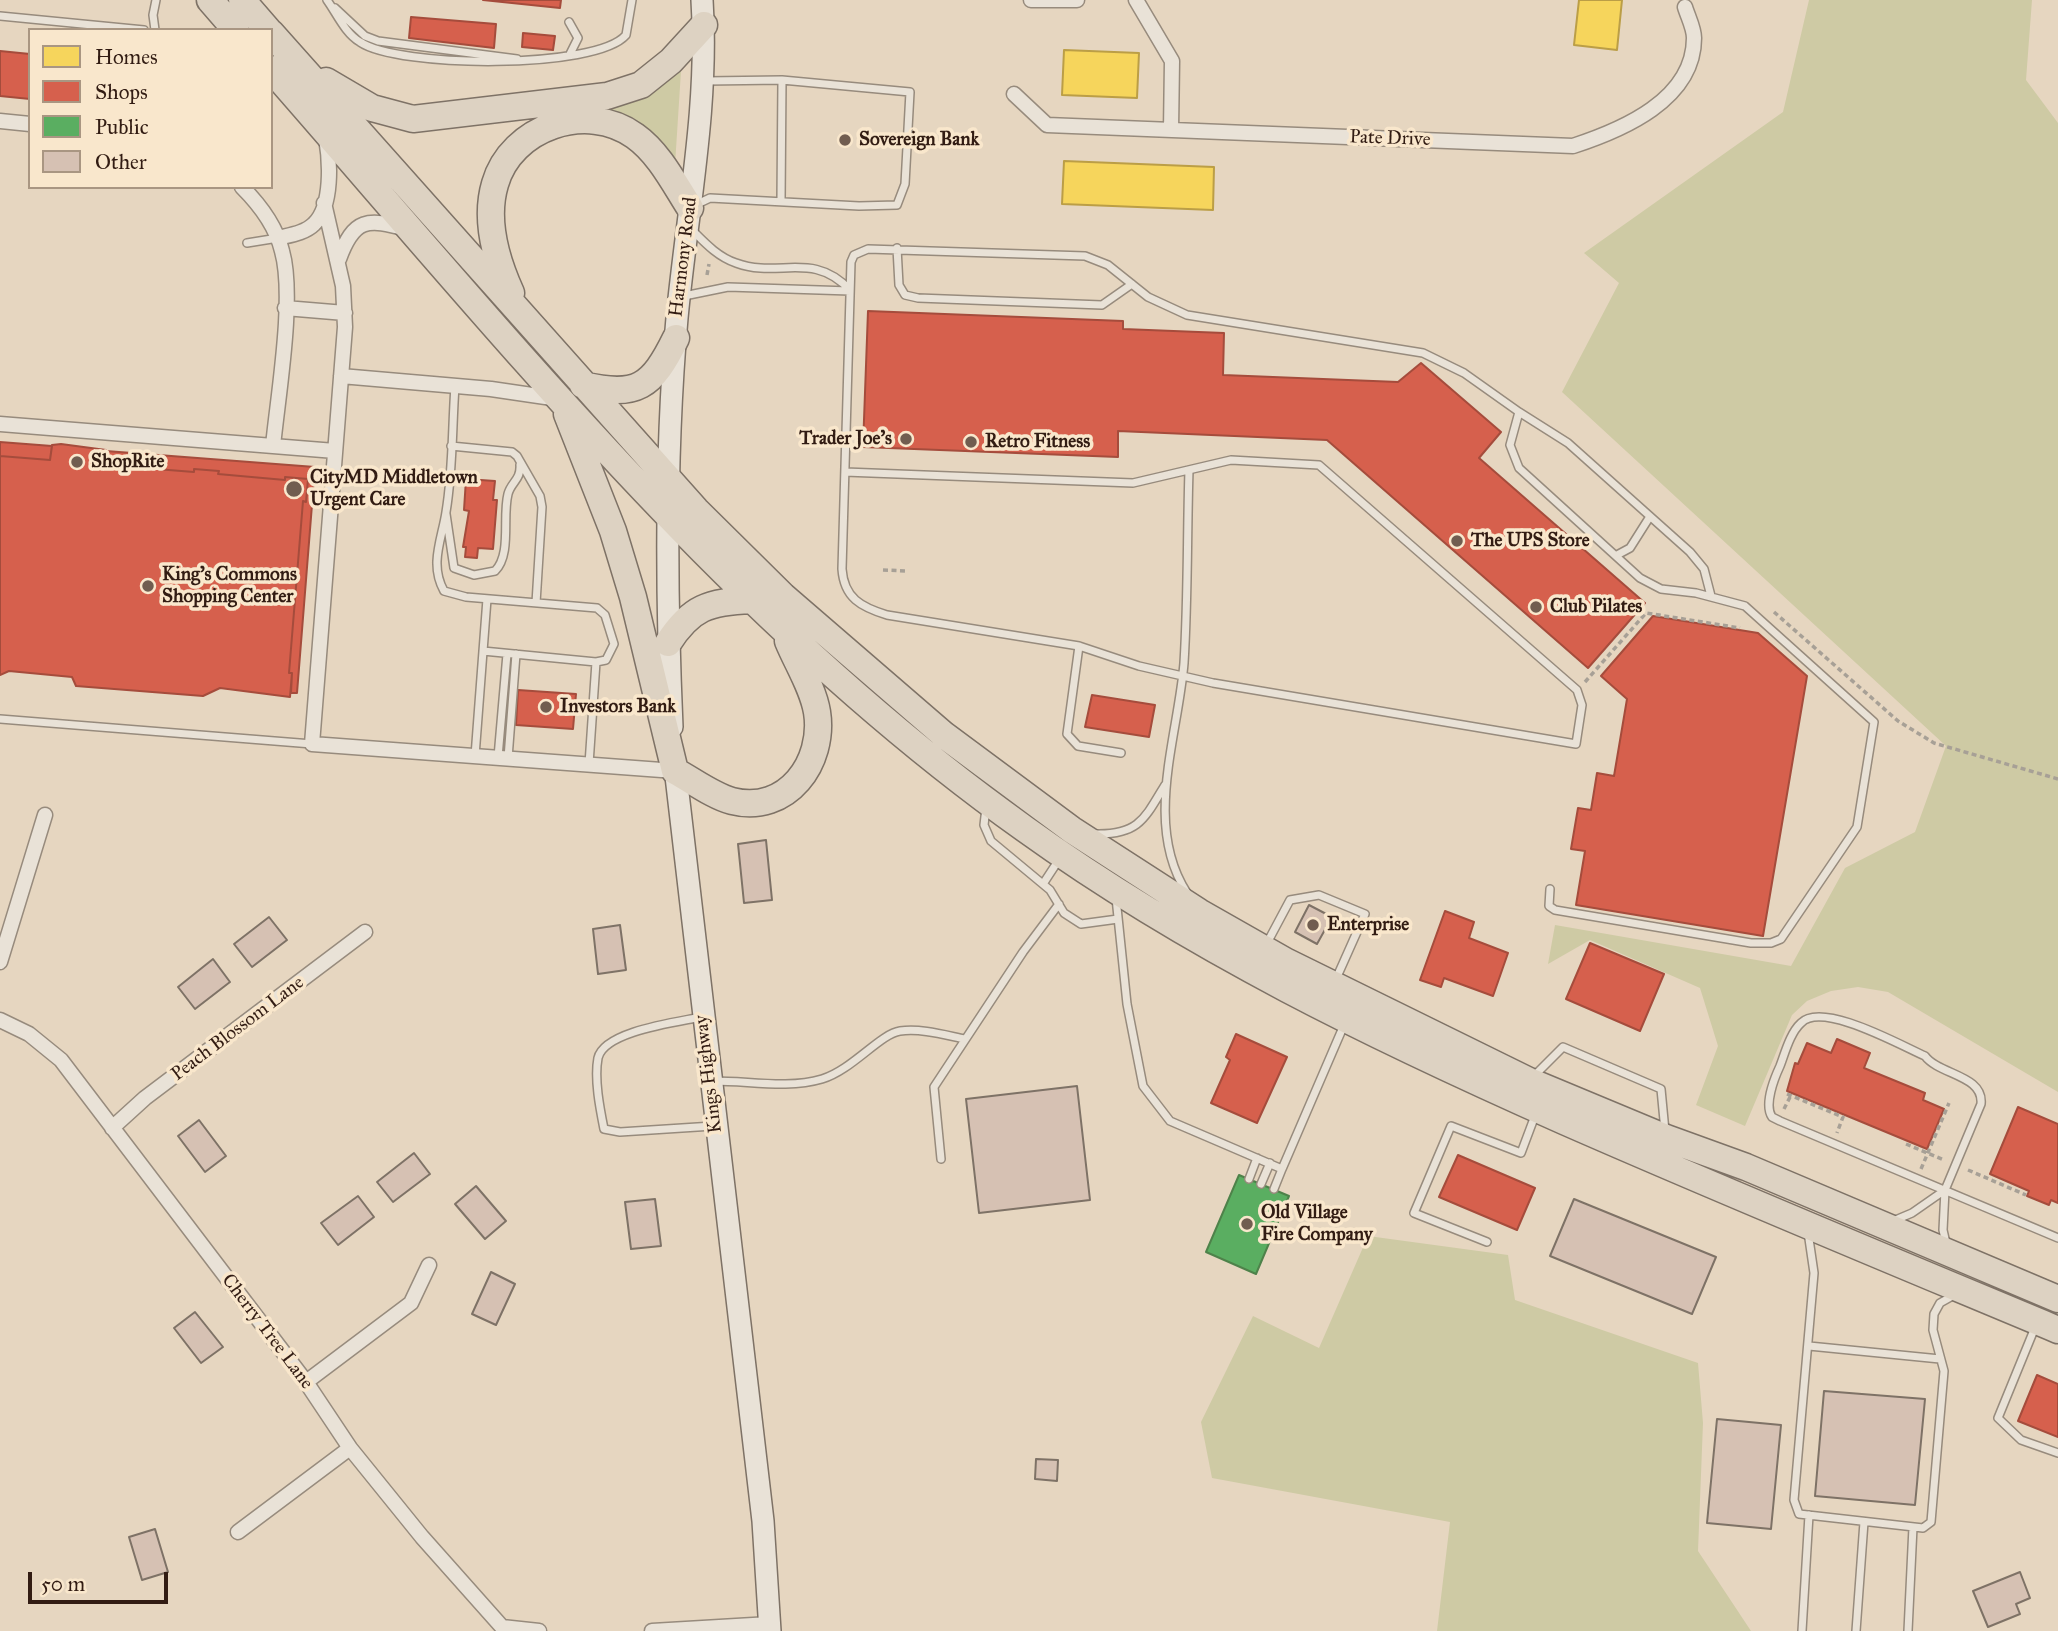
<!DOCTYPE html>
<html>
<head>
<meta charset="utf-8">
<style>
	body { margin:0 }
	#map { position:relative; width:2058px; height:1631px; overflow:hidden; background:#e6d6c0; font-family:"IM FELL Great Primer",serif }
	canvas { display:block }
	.legend { position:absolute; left:28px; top:28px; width:245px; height:161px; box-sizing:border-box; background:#f9e7cc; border:2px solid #a99682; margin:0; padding:9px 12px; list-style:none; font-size:21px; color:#321c13 }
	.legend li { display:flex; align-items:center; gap:14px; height:35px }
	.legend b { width:35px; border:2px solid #a99682 }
	.scale { position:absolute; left:28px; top:1572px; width:140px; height:32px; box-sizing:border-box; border:4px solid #321c13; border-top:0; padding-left:9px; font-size:21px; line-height:24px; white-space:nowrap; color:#321c13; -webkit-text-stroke:5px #f9e7cc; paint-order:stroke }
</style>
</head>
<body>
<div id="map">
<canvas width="2058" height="1631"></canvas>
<ul class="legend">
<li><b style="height:19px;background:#f6d55c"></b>Homes</li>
<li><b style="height:19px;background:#d6604d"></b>Shops</li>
<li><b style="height:19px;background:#5aae61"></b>Public</li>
<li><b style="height:19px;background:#d6c1b3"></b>Other</li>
</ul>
<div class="scale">50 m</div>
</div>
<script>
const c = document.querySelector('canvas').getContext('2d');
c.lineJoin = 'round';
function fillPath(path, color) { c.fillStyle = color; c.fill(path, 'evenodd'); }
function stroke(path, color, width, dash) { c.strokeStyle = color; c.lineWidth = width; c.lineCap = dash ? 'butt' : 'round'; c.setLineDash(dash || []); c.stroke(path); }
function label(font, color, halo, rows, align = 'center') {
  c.font = font + ' "IM FELL Great Primer",serif'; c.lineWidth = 7; c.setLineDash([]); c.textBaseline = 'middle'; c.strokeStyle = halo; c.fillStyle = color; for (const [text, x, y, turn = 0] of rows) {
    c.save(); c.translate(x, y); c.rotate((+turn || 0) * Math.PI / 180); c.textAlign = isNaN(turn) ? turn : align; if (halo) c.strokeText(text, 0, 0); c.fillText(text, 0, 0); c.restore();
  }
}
fillPath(new Path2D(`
	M1809 0H2032L2026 80 2058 123V1092L1888 992 1858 987 1831 991 1807 1001 1792 1015 1745 1126 1696 1105 1718 1046 1700 988 1590 940 1548 964 1555 925 1791 966 1845 868 1915 832 1946 746 1562 392 1619 283 1584 253 1783 112Z
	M675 70 681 71 675 165C649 127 636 118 591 108Z
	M1368 1236 1508 1255 1515 1300 1698 1363 1703 1423 1698 1551 1751 1631H1437L1450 1522 1212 1478 1201 1422 1253 1316 1319 1348Z`), '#cecaa4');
const homes = new Path2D(`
	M1579 0H1622L1617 50 1574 45Z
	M1064 50 1139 53 1137 98 1062 95Z
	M1064 161 1214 167 1213 210 1062 204Z`);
fillPath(homes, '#f6d55c');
stroke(homes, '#bb9e46', 2);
const shops = new Path2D(`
	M483 0H561L560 8Z
	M411 17 496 24 494 48 409 38Z
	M523 33 555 36 553 50 522 47Z
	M0 51 30 54V99L0 96Z
	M868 311 1123 321V329L1224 333 1223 375 1398 382 1421 363 1501 432 1479 458 1645 603 1588 668 1327 440 1118 431V457L863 447Z
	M0 442 52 446 50 460 0 456Z
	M61 444 106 450 105 465 194 472V469L219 471 218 474 285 480V477L308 479 306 502 303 501 289 673H292L290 697 220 688 203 696 76 686 72 677 9 671 0 675V456L50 460 52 445Z
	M106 451 315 467 297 693H291L292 673H289L303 501 306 502 308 479 285 477V480L218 474 219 471 194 469V472L105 465Z
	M466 479 495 481 493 500H497L493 549 478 548 477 558 465 557 466 547H463L469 511 464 510Z
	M1653 616 1758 633 1807 676 1763 936 1576 905 1585 851 1571 849 1578 808 1591 810 1597 773 1614 776 1627 699 1601 676Z
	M518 690 576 694 573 729 516 725Z
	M1092 695 1155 705 1149 737 1085 727Z
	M1445 911 1474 922 1469 938 1508 953 1493 996 1444 978 1441 987 1420 980Z
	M1590 943 1664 974 1640 1031 1566 999Z
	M1236 1034 1287 1057 1257 1123 1211 1103 1230 1060 1226 1057Z
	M1837 1039 1870 1053 1864 1068 1925 1093 1923 1100 1944 1109 1927 1149 1787 1091 1795 1063 1798 1064 1807 1043 1831 1053Z
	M2018 1107 2058 1124V1203L2051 1200 2049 1205 2027 1196 2029 1191 1990 1174Z
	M1458 1155 1535 1188 1517 1230 1439 1197Z
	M2037 1375 2058 1384V1437L2018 1421Z`);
fillPath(shops, '#d6604d');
stroke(shops, '#a54c3c', 2);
const public = new Path2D(`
	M1239 1175 1289 1196 1256 1274 1206 1252Z`);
fillPath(public, '#5aae61');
stroke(public, '#4e824a', 2);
const building = new Path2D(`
	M766 840 772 900 744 903 738 844Z
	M1309 905 1332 917 1317 944 1295 932Z
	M269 917 287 940 252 967 234 944Z
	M620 925 626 970 598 974 593 929Z
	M213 959 230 982 195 1009 178 987Z
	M1077 1086 1090 1200 979 1213 966 1099Z
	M199 1120 226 1156 205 1172 178 1136Z
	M414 1153 430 1174 393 1202 377 1182Z
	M476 1186 506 1221 485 1239 455 1204Z
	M358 1196 374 1217 338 1245 321 1223Z
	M655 1199 661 1246 631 1249 625 1202Z
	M1574 1199 1716 1257 1692 1314 1550 1256Z
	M491 1272 515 1284 496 1325 472 1314Z
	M195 1312 223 1347 201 1363 174 1328Z
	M1824 1391 1925 1399 1915 1505 1815 1496Z
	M1717 1419 1781 1425 1771 1529 1707 1523Z
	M1036 1459 1058 1460 1057 1481 1035 1479Z
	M155 1529 168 1572 142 1580 129 1537Z
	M2020 1572 2030 1598 2016 1604 2020 1614 1988 1627 1973 1591Z`);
fillPath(building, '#d6c1b3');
stroke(building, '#7e7266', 2);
const lane = new Path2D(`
	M327 0C337 14 345 33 360 42 398 68 596 70 626 35L632 0
	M335 8 365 36 378 41 517 59
	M0 16 144 30
	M569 22 578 38 570 54
	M155 30 153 15 156 0
	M781 201 782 80
	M693 206 710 198 859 206 897 205 905 184 910 92 782 80 706 81
	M692 230C705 243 718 257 736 263 779 279 812 250 850 290
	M247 243 278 238
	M897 248 899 285 905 295 918 298 1102 305 1132 284
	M684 296 728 287 850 291
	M455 386C452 428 453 471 446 512 442 539 429 564 444 591L466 597 597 608 605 615 614 644 606 660 596 662 483 651
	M451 446 512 452 517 456 540 496 542 507 536 603
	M845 472 1133 483 1231 460 1319 465 1577 690 1582 705 1576 744 1213 683 1139 666 1079 646 887 615C861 607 844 598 842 569L851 262 854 255 868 249 1085 256 1108 265 1148 297 1187 315 1423 353 1464 373 1519 412
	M446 514 454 568 474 575 495 571C512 554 502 517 508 494 511 482 521 480 520 465
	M1617 555 1630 548 1649 518
	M1079 646 1067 734 1078 746 1121 753
	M0 719 312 744
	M475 756 487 599
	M498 757 507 654
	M508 758 516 654
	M589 764 596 662
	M986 808 984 825 991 841 1050 890 1064 913 1081 924 1118 919
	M1096 834C1139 835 1145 818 1165 785
	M1043 884 1060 858
	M1550 889 1549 906 1555 910 1751 943H1771L1781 939 1857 827 1874 722 1745 606 1696 593 1661 589 1640 578 1519 468 1510 445 1519 412 1568 443 1690 552 1704 569 1711 596
	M1187 893C1143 825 1178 737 1184 663 1188 599 1187 534 1189 470
	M1116 898 1127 1004 1143 1086 1170 1121 1282 1169 1344 1025
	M1266 945 1290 900 1319 895 1365 914 1336 979
	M701 1017C678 1022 604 1031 598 1058 594 1079 600 1109 604 1129L620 1132 713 1126
	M1533 1077 1563 1047 1661 1089 1665 1131
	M714 1081C750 1081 788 1089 822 1079 852 1070 880 1034 900 1031 921 1028 945 1035 965 1039
	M941 1159 934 1087 1023 952 1059 904
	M1249 1179 1257 1158
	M1261 1184 1270 1163
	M1274 1189 1282 1169
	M1945 1190 1981 1104C1984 1075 1939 1075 1925 1056 1900 1045 1822 1001 1801 1023 1790 1033 1785 1053 1780 1066 1774 1079 1764 1105 1772 1117L1780 1121 2058 1238
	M1893 1221 1912 1213 1945 1190 1943 1230 1946 1243
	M1808 1232 1814 1273 1794 1500 1799 1514 1923 1528 1931 1522 1944 1371 1933 1330 1934 1314 1940 1303 1956 1294
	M1487 1242 1414 1213 1451 1126 1521 1153 1536 1113
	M2036 1325 1998 1418 2021 1440 2058 1453
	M1809 1346 1940 1359
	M1802 1631 1809 1515
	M1856 1631 1864 1522
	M1908 1631 1913 1527`);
const street = new Path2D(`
	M1031 0H1077
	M1136 0 1172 61 1171 130
	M1014 94 1047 125 1573 146C1622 130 1694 100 1694 38 1694 28 1688 17 1685 7
	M0 121 30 124
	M242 187C260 205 276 226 282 251 295 297 278 395 273 446
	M324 203 343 286 345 327 312 744 675 771
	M278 238C290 235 305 233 314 224 333 206 330 160 326 138
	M339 259C354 218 367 218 407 229
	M285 308 345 313
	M341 376 491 389 559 399
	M0 424 335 451
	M0 962 45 815
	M0 1020 29 1034 61 1060 306 1382 350 1448 422 1537 502 1627 539 1631
	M112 1128 145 1098 365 932
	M306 1382 411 1303 429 1265
	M238 1532 350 1448
	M652 1631 770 1624`);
const secondary = new Path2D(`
	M672 727C666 591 665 454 677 318 687 212 709 107 702 0
	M674 759 763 1521 770 1631`);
const highway = new Path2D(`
	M210 0 236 30
	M242 0 268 30
	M271 33 696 510 783 596 944 735 1072 830 1199 912 1287 962 1529 1081 1666 1138 1746 1167 2058 1299
	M271 69C506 337 732 621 1025 829 1192 949 1377 1038 1564 1121 1728 1193 1893 1261 2058 1330
	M326 81 372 108 413 119 607 96 641 85 671 61 704 25
	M511 293C496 260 484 221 495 184 511 127 587 101 635 136 659 153 674 183 690 208
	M583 385C637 398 652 387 676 338
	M567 414 613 531 633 597 675 771C692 780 713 796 732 801 787 815 825 762 817 712 813 688 797 663 788 641
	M668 643C691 607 709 602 751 600`);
stroke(lane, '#978b7d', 10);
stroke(street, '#978b7d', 17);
stroke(secondary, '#7e7266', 24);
stroke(highway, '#7e7266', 29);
stroke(new Path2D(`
	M707 275 709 264
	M883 570 908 571
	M1774 612 1898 721 1934 743 2058 779
	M1585 682 1646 613 1740 628
	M1787 1094 1843 1117 1837 1133
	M1784 1109 1791 1095
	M1906 1144 1944 1160
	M1921 1169 1949 1103
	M1968 1170 2026 1195`), '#a7a096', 3.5, [5, 3.5]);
stroke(lane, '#e9e2d7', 7);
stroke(street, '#e9e2d7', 14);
stroke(secondary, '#e9e2d7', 21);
stroke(highway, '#ddd2c2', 26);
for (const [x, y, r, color] of [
	[845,140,7,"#715d50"],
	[906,439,7,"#715d50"],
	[971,442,7,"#715d50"],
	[77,462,7,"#715d50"],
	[294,489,9,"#715d50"],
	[1457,541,7,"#715d50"],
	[148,586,7,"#715d50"],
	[1536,607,7,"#715d50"],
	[546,707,7,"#715d50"],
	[1313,925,7,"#715d50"],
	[1247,1224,7,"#715d50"]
]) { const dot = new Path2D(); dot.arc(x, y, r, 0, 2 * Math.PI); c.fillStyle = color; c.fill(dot); stroke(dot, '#f9e7cc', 2.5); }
label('19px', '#321c13', '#f9e7cc', [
	["Pate Drive",1390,139,2],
	["Harmony Road",684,257,-83],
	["Peach Blossom Lane",238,1029,-37],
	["Kings Highway",709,1074,-97],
	["Cherry Tree Lane",267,1332,53]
]);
label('bold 19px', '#321c13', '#f9e7cc', [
	["Sovereign Bank",859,140],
	["Trader Joe's",892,439,"right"],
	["Retro Fitness",985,442],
	["ShopRite",91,462],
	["CityMD Middletown",310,478],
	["Urgent Care",310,500],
	["The UPS Store",1471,541],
	["King's Commons",162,575],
	["Shopping Center",162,597],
	["Club Pilates",1550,607],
	["Investors Bank",560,707],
	["Enterprise",1327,925],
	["Old Village",1261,1213],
	["Fire Company",1261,1235]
], 'left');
</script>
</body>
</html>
